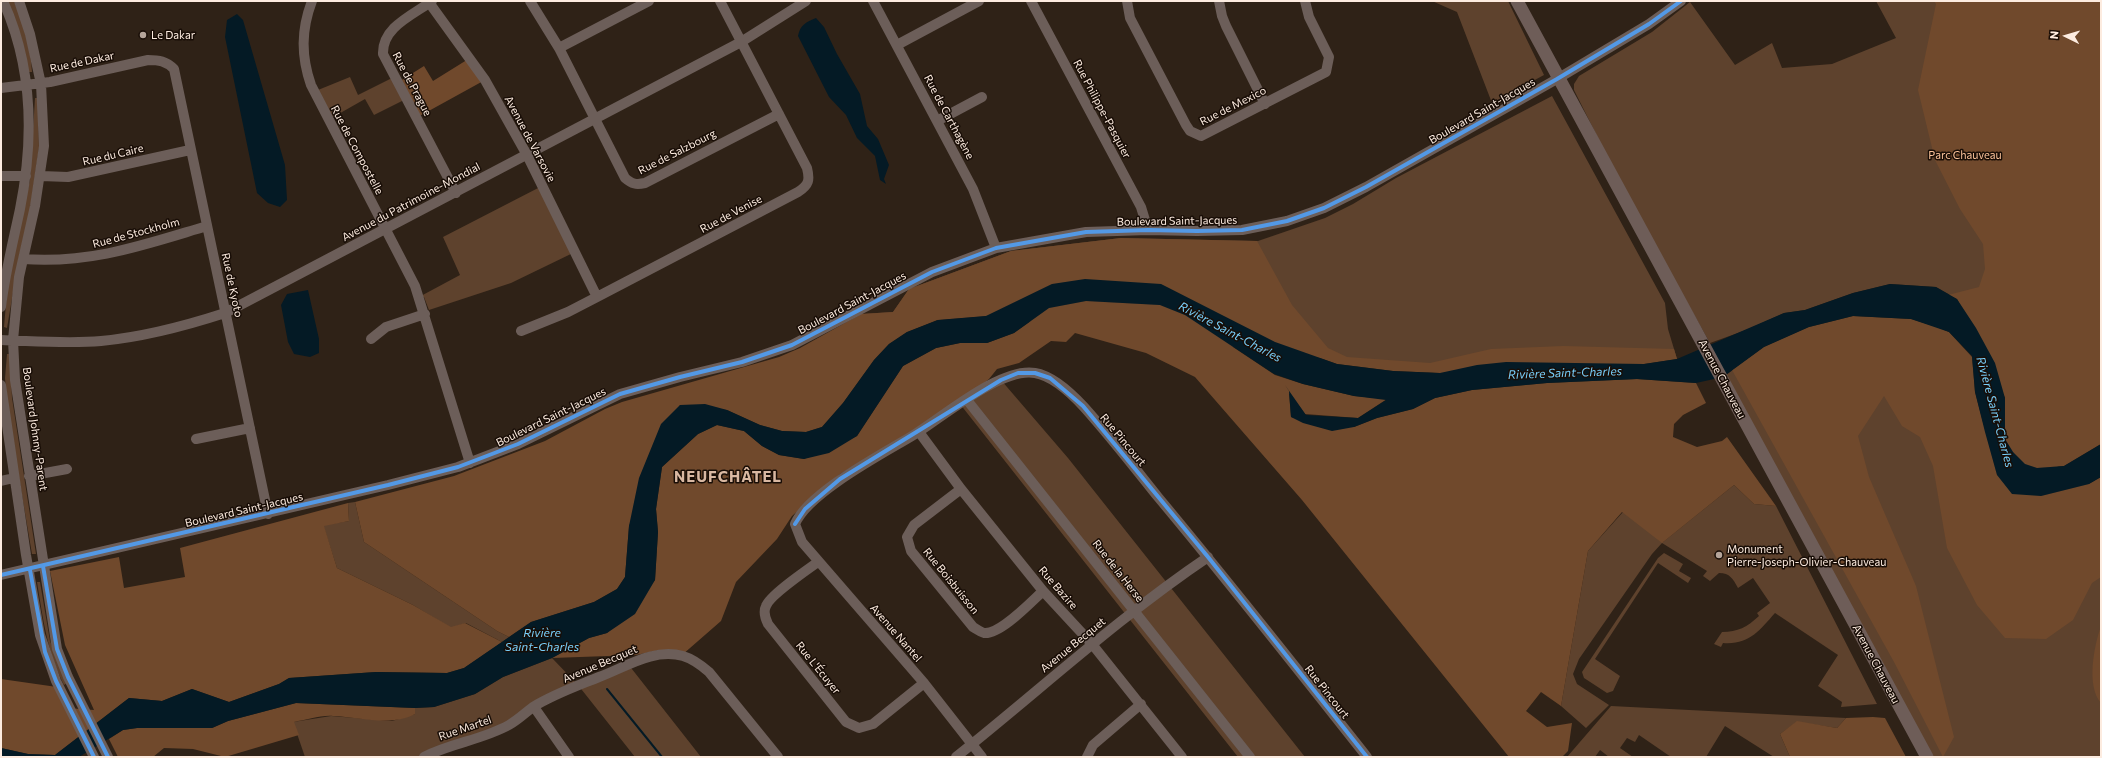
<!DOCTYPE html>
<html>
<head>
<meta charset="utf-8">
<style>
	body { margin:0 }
	#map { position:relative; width:2102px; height:758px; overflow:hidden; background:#2f2217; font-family:Commissioner,sans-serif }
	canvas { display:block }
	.frame { position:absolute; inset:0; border:2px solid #fdece0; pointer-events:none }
	.north { position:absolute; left:2046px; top:16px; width:40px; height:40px; -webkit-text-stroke:3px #180d06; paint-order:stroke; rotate:275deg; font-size:11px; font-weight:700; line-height:16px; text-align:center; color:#fdece0 }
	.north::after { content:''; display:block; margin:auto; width:14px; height:18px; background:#fdece0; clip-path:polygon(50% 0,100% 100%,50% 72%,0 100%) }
</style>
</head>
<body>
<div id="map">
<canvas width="2102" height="758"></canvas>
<div class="frame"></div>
<div class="north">N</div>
</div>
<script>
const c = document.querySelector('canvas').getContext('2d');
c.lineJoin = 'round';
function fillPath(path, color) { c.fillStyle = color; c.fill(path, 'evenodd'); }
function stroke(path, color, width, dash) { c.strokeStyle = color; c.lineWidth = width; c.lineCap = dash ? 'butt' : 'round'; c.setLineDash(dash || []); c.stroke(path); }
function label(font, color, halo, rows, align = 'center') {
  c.font = font + ' Commissioner,sans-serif'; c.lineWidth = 3; c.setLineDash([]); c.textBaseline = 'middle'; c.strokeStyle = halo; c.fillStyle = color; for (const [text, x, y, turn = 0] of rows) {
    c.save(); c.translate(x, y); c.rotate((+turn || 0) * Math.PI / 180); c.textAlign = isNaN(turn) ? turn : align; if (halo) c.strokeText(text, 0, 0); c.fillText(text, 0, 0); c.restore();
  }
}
fillPath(new Path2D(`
	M8 1H14C23 23 31 48 32 72H29Z
	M1432 1H1508L1544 75 1492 103 1457 12Z
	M1876 1H2101V444L1957 299 1936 287 1890 284 1853 293 1805 310 1784 313 1749 329 1710 343 1626 194 1574 90V84L1579 76 1652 32 1690 2 1735 65 1772 43 1782 68 1832 64 1896 38Z
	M350 77 358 95 394 77 406 99 374 115 365 99 328 120 318 90Z
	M1552 96 1665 303 1668 329 1677 359 1440 373 986 316 937 320 907 332 861 314 893 312 909 289 1011 251 1121 238 1258 241 1325 218 1353 204 1396 178Z
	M35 98H38L39 148 30 210 19 257 7 328 4 327 8 280 30 180Z
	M542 186 575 252 511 283 429 310 424 297H419L460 275 443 237Z
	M1809 327 2089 484 2101 477V757H1932L1726 375 1764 347Z
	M7 354H10L12 398 36 554H32L8 413 5 378Z
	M1001 380 1068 458 1305 757H1238L960 404Z
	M1734 485 1754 504 1776 506 1877 704 1841 707 1842 702 1818 686 1838 655 1775 613C1759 631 1749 645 1723 643L1721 647 1714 644 1722 632C1738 632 1747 627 1759 616L1757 613 1770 603 1753 578 1738 588C1733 579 1730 573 1719 573L1710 581 1703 576 1707 571 1662 543 1652 554 1579 659 1573 674 1577 684 1609 705 1586 728 1561 706 1588 551 1623 512 1663 542Z
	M355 502 364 542 497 631 509 637 502 642 466 623 451 628 413 605 337 568 323 525 349 521 348 503Z
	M1664 553 1683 564 1679 571 1691 578 1688 583 1658 563 1595 659 1620 676 1613 691 1607 693 1584 678 1582 672 1658 558Z
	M37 582H40L50 641 67 683 64 685C47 651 43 619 37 582Z
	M552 658 578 685 628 664 701 757H635L578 685 509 725 424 757H305L293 722 331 716 392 721 415 714V708L434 707 475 694 503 677Z
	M1611 706 1846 718 1837 728 1797 722 1780 734 1790 757H1774L1725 726 1706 757H1671L1639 735 1635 742 1627 738 1620 748 1633 757H1609L1600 750 1595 757H1567Z`), '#5e422d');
fillPath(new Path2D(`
	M1934 1H2101V444L2064 466 2037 468 2025 464 2013 452 2005 439V398L1957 299 1948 295 1979 287 1985 269 1983 244 1960 209 1935 160 1918 90 1936 4Z
	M470 58 485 80 416 118 397 83 424 66 433 81Z
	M1121 238 1257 241 1292 305 1328 348 1347 357 1430 363 1491 349 1563 346 1674 349 1677 359 1644 364 1440 373 1393 371 1337 364 1275 342 1161 284H1052L986 316 937 320 907 332 889 344 874 360 843 403 822 427 806 432 782 431 760 425 727 410 680 405 629 526 625 577 617 589 594 602 531 622 509 637 497 631 364 542 355 502 454 476 545 441 605 409 622 402 779 357 800 348 861 314 893 312 909 289 1011 251Z
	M1086 301 1160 305 1185 315 1275 375 1303 384 1354 396 1387 399 1358 418 1305 414 1289 393 1291 417 1354 427 1377 418 1413 409 1435 398 1472 390 1547 383 1637 379 1696 383 1706 403 1683 415 1674 424 1673 437 1697 447 1722 441 1727 437 1776 506 1754 504 1734 485 1662 543 1622 512 1588 551 1561 706 1541 692 1526 711 1547 727 1572 723 1568 751 1562 757H1509L1302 500 1195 377 1146 353 1075 333 1066 342 1051 341 1019 363 997 369 989 379 960 404 840 474 792 516 777 539 736 582 721 621 682 655 660 650 636 655 552 658 589 638 607 633 655 580 658 532 656 509 662 467 698 434 717 425 744 431 762 446 779 455 804 459 857 436 903 366 936 348 960 343H987L1014 333 1049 308Z
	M1853 316 1911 319 1937 327 1949 332 1972 357 1975 392 1997 475 2041 496 2089 484 2101 477V577L2092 583 2073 620 2046 639 2005 638 1977 605 1947 548 1933 466 1920 437 1902 426 1884 396 1858 436 1869 477 1916 586 1954 737 1943 757 1894 662 1732 370 1764 347 1809 327Z
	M348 503 349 521 324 526 337 568 413 605 451 627 465 623 502 642 464 668 447 673 376 672 289 678 279 684 229 702 192 689 162 701 129 698 55 755 28 754 1 748V679L57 687 67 708 94 710 65 645 50 571 119 557 124 588 185 577 180 548Z
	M2101 626V703C2086 686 2094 646 2101 626Z
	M296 703 415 708V714C391 727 359 717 333 716 321 715 306 720 294 722L299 735 225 757 193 749 164 748 153 757H118L109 739 123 730 137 728H212L228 721Z
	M1873 717 1885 718 1906 757H1790L1780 734 1797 721 1837 728 1846 718Z`), '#70492c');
fillPath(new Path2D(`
	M237 14 243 20 285 165 287 200 280 207 268 203 257 193 225 37 227 20Z
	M816 18 824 27 837 54 860 94 867 126 878 139 889 165 884 179 886 184 880 180 875 156 857 138 846 115 829 97 798 36C800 25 806 22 816 18Z
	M1085 279 1161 284 1275 342 1337 364 1393 371 1440 373 1477 365 1506 362 1644 364 1677 359 1784 313 1805 310 1853 293 1890 284 1936 287 1957 299 1976 328 1995 363 2005 398V439L2013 452 2025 464 2037 468 2064 466 2101 444V477L2089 484 2041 496 2012 494 1997 475 1985 432 1975 392 1972 356 1949 332 1911 319 1853 316 1809 327 1764 347 1723 377 1696 383 1637 379 1547 383 1472 390 1435 398 1413 409 1377 418 1354 427 1332 431 1303 423 1291 417 1289 391 1285 385 1306 415 1358 418 1386 400 1354 396 1303 384 1274 374 1185 315 1160 305 1086 301 1049 308 1014 333 987 343H960L936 348 903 366 857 436 829 453 804 459 779 455 762 446 744 431 717 425 698 434 662 467 656 509 658 532 655 580 635 614 607 633 589 638 552 658 503 677 475 694 434 707 415 708 296 703 228 721 212 728H137L123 730 79 757H1V748L28 754 55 755 129 698 162 701 192 689 229 702 279 684 289 678 376 672 447 673 464 668 531 622 594 602 617 589 625 577 629 526 639 478 661 424 680 405 705 404 727 410 760 425 782 431 806 432 822 427 843 403 874 360 889 344 907 332 938 320 986 316 1052 284Z
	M308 290 319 339V353L310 357 294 354 288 342 281 305 287 294Z`), '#041a25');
stroke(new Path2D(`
	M607 689 662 757`), '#041a25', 2);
stroke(new Path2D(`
	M19 1 30 34 41 84 44 146 35 206 19 277 13 340 15 380 57 649 68 677 108 757
	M312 1C301 30 301 56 311 85L415 286 470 463
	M428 1 485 80 527 155 597 297
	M432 1C413 15 382 27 383 54L456 193
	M530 1 559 48 625 178C632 184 636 185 645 183L779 114
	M873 1 973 189 996 248
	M1031 1 1141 207 1148 230
	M1127 1 1130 18 1186 125 1190 131 1201 136 1326 72 1329 57 1309 17 1305 1
	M1219 1 1222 16 1226 26 1265 104
	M897 45 979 1
	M559 48 649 1
	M1 88 50 82 148 60C159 60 166 61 174 69L268 514
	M937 121 982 97
	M1 176H26
	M41 176 68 177 190 150
	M23 259C91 264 143 245 207 226
	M1 307C5 273 13 242 20 209 34 139 33 67 3 1
	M521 331 568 312 597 297 798 192C809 185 810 180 807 168L720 1
	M371 339 386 327 425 314
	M1 340C34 341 68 344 101 341 144 337 185 326 225 313L741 42 806 1
	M1 385 26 555 40 635 56 681 94 757
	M967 400 1250 757
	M919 432 961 489 1043 591 1092 644 1182 757
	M196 439 250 428
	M29 476 67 469
	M1 481 14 478
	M961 489 914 525 907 537 911 551 973 627C977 629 980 632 984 633 1000 635 1031 602 1043 591
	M818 562C807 570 770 595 766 606 763 612 765 618 768 624L846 722 859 728 873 724 924 683
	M1 575 388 485 458 467 518 444 620 394 680 377 742 362 792 345 932 272 996 248 1086 232 1148 230 1197 231 1242 230 1287 221 1324 208 1366 187 1557 79 1649 24 1681 1
	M534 707 569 757
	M424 757C451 743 482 740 509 725 518 720 525 713 533 707 554 694 577 686 599 677 626 667 653 648 683 656 693 659 701 665 709 672L778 757
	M956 757C1040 690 1119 617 1208 557
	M982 757 924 683 802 542 795 524C808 493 882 454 912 436 942 418 1000 367 1035 373 1053 376 1072 394 1084 407 1110 436 1134 467 1158 497 1229 582 1298 670 1367 757
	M1087 757 1093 745 1141 704`), '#6c5e59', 10);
stroke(new Path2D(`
	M1517 1 1927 757`), '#6e5d58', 13);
stroke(new Path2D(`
	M795 524 805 509 840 479 1001 380 1018 373H1035L1050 378 1083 406 1208 557 1367 757
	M43 566 57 649 68 677 108 757
	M30 570 45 652 56 681 94 757
	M1 575 388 485 458 467 518 444 620 394 680 377 742 362 792 345 932 272 996 248 1086 232 1148 230 1197 231 1242 230 1287 221 1324 208 1366 187 1557 79 1649 24 1681 1`), '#5399e6', 4);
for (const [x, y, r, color] of [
	[143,35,4,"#b5a59a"],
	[1719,555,4,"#b5a59a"]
]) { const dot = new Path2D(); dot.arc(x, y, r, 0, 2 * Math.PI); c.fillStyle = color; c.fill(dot); stroke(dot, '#180d06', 1.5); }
label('11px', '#fdece0', '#180d06', [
	["Le Dakar",151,35],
	["Monument",1727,549],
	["Pierre-Joseph-Olivier-Chauveau",1727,562]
], 'left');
label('11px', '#fdece0', '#180d06', [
	["Rue de Dakar",82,62,-12],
	["Rue de Prague",412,84,62],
	["Rue de Mexico",1233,106,-27],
	["Rue Philippe-Pasquier",1102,109,62],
	["Boulevard Saint-Jacques",1482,111,-30],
	["Rue de Carthagène",949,117,62],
	["Avenue de Varsovie",530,139,62],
	["Rue de Compostelle",357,150,62],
	["Rue de Salzbourg",677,152,-27],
	["Rue du Caire",113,155,-13],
	["Avenue du Patrimoine-Mondial",411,202,-28],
	["Rue de Venise",731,214,-28],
	["Boulevard Saint-Jacques",1177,221,-1],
	["Rue de Stockholm",136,233,-15],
	["Rue de Kyoto",232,285,78],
	["Boulevard Saint-Jacques",852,303,-28],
	["Avenue Chauveau",1722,379,62],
	["Boulevard Saint-Jacques",551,417,-26],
	["Boulevard Johnny-Parent",35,429,82],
	["Rue Pincourt",1123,440,50],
	["Boulevard Saint-Jacques",244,510,-13],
	["Rue de la Herse",1118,571,52],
	["Rue Boisbuisson",951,581,51],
	["Rue Bazire",1058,588,49],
	["Avenue Nantel",896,633,49],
	["Avenue Becquet",1073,645,-39],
	["Avenue Becquet",600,664,-23],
	["Avenue Chauveau",1876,664,62],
	["Rue L'Écuyer",818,668,51],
	["Rue Pincourt",1327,692,52],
	["Rue Martel",465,728,-19]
]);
label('11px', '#fac29a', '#180d06', [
	["Parc Chauveau",1965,155]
]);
label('italic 12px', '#77cef9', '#180d06', [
	["Rivière Saint-Charles",1230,332,28],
	["Rivière Saint-Charles",1565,373,-2],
	["Rivière Saint-Charles",1995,412,75],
	["Rivière",542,633],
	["Saint-Charles",542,647]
]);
c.letterSpacing = '1px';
label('bold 15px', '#d9b8a2', '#180d06', [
	["NEUFCHÂTEL",728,477]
]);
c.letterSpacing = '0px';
</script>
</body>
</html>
